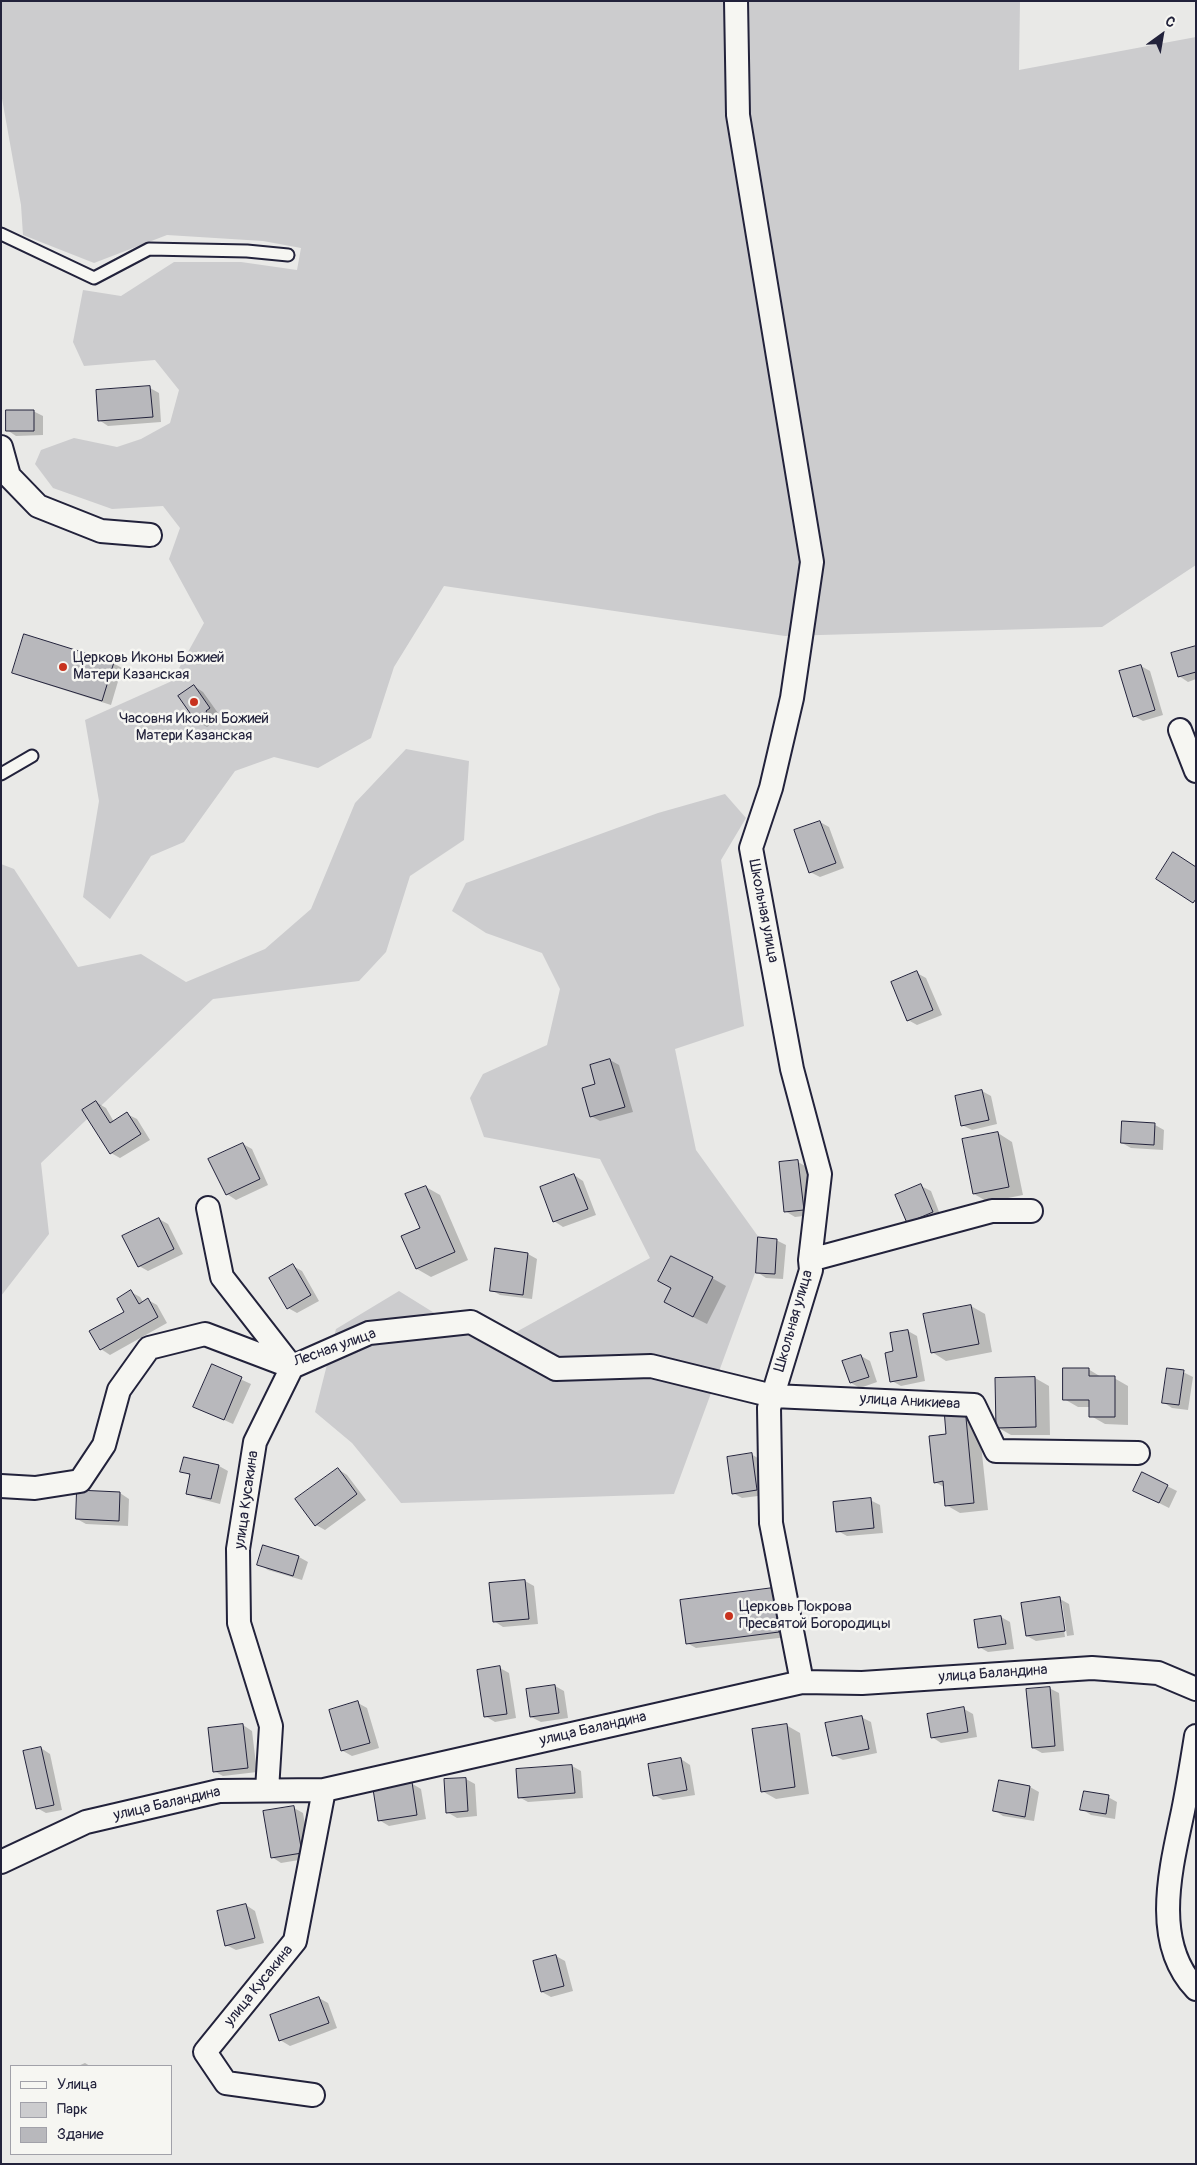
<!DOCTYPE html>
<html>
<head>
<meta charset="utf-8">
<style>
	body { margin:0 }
	#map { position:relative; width:1197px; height:2165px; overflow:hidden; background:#e9e9e7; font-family:Pangolin,sans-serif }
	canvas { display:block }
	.frame { position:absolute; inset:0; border:2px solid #22223b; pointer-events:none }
	.legend { position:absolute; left:10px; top:2065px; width:162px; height:90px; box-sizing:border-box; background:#f6f6f2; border:1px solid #a1a1a9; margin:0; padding:6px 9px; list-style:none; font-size:15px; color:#22223b }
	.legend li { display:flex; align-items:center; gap:10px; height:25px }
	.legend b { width:25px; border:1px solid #a1a1a9 }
	.north { position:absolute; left:1137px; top:10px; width:50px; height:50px; -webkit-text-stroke:4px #f6f6f2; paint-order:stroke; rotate:32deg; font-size:14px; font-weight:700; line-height:20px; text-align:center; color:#22223b }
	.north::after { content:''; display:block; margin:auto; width:18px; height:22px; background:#22223b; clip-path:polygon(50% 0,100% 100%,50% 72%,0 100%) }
</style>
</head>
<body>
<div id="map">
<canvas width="1197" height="2165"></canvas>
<div class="frame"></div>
<ul class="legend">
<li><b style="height:6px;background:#f6f6f2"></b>Улица</li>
<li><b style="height:14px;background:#ccccce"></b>Парк</li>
<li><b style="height:14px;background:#b8b8bc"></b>Здание</li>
</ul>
<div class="north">С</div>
</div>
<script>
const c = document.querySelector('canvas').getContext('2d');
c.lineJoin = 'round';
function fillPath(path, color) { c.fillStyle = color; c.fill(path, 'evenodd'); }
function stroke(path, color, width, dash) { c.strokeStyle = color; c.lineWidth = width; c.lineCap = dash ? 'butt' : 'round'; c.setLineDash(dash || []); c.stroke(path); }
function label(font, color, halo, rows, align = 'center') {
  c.font = font + ' Pangolin,sans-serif'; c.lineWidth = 5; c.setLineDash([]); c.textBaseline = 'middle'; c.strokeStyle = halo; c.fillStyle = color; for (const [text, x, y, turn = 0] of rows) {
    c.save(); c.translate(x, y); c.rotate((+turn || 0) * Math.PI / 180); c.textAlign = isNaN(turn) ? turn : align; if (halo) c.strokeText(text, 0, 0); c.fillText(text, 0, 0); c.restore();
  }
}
fillPath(new Path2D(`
	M1 1H1020L1019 70 1196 37V565L1102 627 785 636 444 586 394 667 371 738 318 768 274 757 235 771 184 842 151 856 110 919 83 897 99 801 85 720 172 681 204 623 169 559 180 528 163 506 112 509 53 488 35 464 41 450 74 438 117 447 141 439 170 423 179 390 155 360 84 366 73 342 83 290 121 296 174 262H241L297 270 301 248 263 241 167 235 94 263 23 235 21 205 1 93Z
	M406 749 469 761 464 840 410 876 386 952 359 981 213 999 41 1163 49 1234 1 1296V864L14 869 78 967 141 954 186 982 265 949 311 909 355 803Z
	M725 794 746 818 721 860 744 1026 675 1049 696 1150 765 1246 674 1494 401 1503 352 1443 315 1412 336 1329 399 1291 489 1347 650 1258 600 1159 484 1137 470 1098 483 1074 547 1045 560 989 542 953 486 933 452 911 466 883 658 813Z`), '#ccccce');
fillPath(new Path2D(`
	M150 388 159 393 161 422 108 426 99 420Z
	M33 411 43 416V435L16 436 7 430Z
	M1196 647V679L1188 682 1179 676Z
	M113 663 122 668 111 705 23 677 14 672Z
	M1141 666 1150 671 1163 715 1143 721 1134 716Z
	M194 686 203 692 218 713 214 717 217 720 207 727 198 722Z
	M820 822 829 827 844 868 820 877 810 872Z
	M917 973 926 978 942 1015 917 1025 908 1020Z
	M610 1060 619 1065 633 1112 600 1121 591 1116 597 1085Z
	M982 1091 991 1096 997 1124 972 1130 962 1125Z
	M96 1102 106 1108 114 1122 127 1114 137 1119 150 1140 120 1158 111 1153Z
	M1155 1125 1164 1130 1163 1150 1131 1148 1122 1143Z
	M998 1133 1012 1142 1023 1195 988 1202 974 1194Z
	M243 1144 252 1149 268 1185 236 1200 227 1194Z
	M798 1162 807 1167 812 1215 795 1217 785 1211Z
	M574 1175 583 1181 596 1215 563 1227 554 1221Z
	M921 1186 931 1191 941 1217 908 1222Z
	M426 1187 440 1195 468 1260 431 1277 417 1269Z
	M159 1219 168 1224 183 1254 148 1271 139 1266Z
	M776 1240 786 1245 783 1279 766 1278 757 1272Z
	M496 1250 528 1254 537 1259 532 1299 500 1295 491 1290Z
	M293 1266 302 1271 319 1301 297 1313 288 1308Z
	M712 1278 726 1286 707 1324 679 1310Z
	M131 1292 140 1297 143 1302 148 1300 157 1305 167 1323 110 1355 101 1349 91 1332 126 1312Z
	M971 1306 985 1314 992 1352 946 1361 932 1352Z
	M908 1331 917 1336 925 1381 901 1386 892 1381 895 1352Z
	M861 1356 870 1361 877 1382 860 1388 851 1383Z
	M212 1366 251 1384 233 1424 204 1411Z
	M1088 1369 1103 1378H1114L1128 1386V1425L1105 1424 1091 1416V1407H1078L1064 1399Z
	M1183 1372 1193 1377 1188 1410 1172 1408 1163 1402Z
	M1035 1378 1049 1386 1050 1435H1011L997 1427Z
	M945 1410 978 1416 988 1510 960 1513 946 1505 944 1487 935 1482 948 1435Z
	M751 1454 761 1460 766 1495 742 1498 733 1493Z
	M219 1466 228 1471 220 1504 197 1498 187 1493 191 1476 182 1471Z
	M338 1469 347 1475 366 1500 325 1530 316 1525Z
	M1143 1474 1177 1491 1169 1508 1135 1491Z
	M120 1493 129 1499 128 1526 86 1524 77 1519Z
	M870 1500 880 1505 883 1533 847 1536 838 1531Z
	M264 1546 299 1557 308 1562 302 1580 268 1570 259 1564Z
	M525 1581 534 1586 538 1624 503 1627 494 1621 491 1584Z
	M773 1590 787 1637 696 1648 687 1643Z
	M1060 1599 1069 1604 1074 1635 1067 1636 1062 1603H1060L1065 1637 1036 1641 1027 1636Z
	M1001 1617 1010 1622 1014 1649 988 1652 979 1647Z
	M500 1668 509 1673 516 1718 495 1722 485 1716Z
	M555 1686 564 1691 568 1718 541 1722 531 1717Z
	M1049 1688 1059 1693 1064 1751 1042 1753 1033 1748Z
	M358 1703 367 1708 379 1748 352 1756 343 1751 331 1710Z
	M964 1709 973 1714 977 1737 941 1743 932 1737Z
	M861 1717 871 1722 877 1753 843 1760 833 1755Z
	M243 1725 252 1731 257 1772 223 1776 214 1771Z
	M786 1725 800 1733 809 1794 776 1799 762 1791Z
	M41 1748 50 1754 62 1810 46 1813 37 1808Z
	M681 1759 690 1765 695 1795 663 1800 654 1795Z
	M572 1766 581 1771 583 1798 528 1802 519 1797Z
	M466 1779 475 1784 477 1816 457 1818 447 1812Z
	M1000 1782 1030 1787 1039 1792 1034 1821 1003 1816 994 1810Z
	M411 1783 421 1789 426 1819 389 1826 379 1820Z
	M1108 1797 1117 1802 1115 1819 1091 1815 1082 1809Z
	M294 1808 303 1813 311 1858 281 1863 272 1857Z
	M246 1905 255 1911 264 1943 236 1950 226 1945Z
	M556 1956 565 1961 573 1991 551 1997 542 1992Z
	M319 1998 328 2003 337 2028 290 2046 280 2040Z
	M85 2063 90 2066H78Z`), '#0003');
const building = new Path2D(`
	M150 386 153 417 98 421 96 390Z
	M6 410H34V431H6Z
	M24 634 114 662 102 701 12 673Z
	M1196 646V672L1178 677 1171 653Z
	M1141 665 1155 710 1133 717 1119 671Z
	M194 685 210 708 206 711 208 715 197 723 178 696Z
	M820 821 836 863 809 873 794 830Z
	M1173 852 1196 867V899L1193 903 1156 879Z
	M917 971 933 1010 907 1021 891 982Z
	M610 1059 625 1107 590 1117 582 1088 595 1084 590 1065Z
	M982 1090 989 1120 961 1126 955 1096Z
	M96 1101 110 1123 127 1112 141 1134 110 1154 82 1110Z
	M1122 1121 1155 1123 1154 1145 1121 1143Z
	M998 1132 1009 1187 973 1194 962 1139Z
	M243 1143 260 1179 226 1195 208 1159Z
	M798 1160 804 1210 784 1212 779 1162Z
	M574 1174 588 1209 553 1222 540 1187Z
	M921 1184 933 1212 907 1223 895 1195Z
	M426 1186 455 1252 416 1269 401 1236 420 1228 405 1194Z
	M159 1218 174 1249 138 1267 122 1236Z
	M758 1237 777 1239 775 1274 756 1273Z
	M495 1248 528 1253 523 1295 490 1291Z
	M671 1256 713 1277 693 1317 664 1302 671 1288 658 1281Z
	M293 1264 311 1295 287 1309 269 1278Z
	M131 1290 139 1304 148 1298 158 1317 100 1350 89 1331 124 1312 117 1299Z
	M971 1305 979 1344 931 1353 923 1314Z
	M908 1330 917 1377 890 1382 885 1353 893 1351 890 1333Z
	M861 1355 869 1377 850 1383 842 1361Z
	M212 1364 242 1377 224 1420 193 1407Z
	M1063 1368H1089V1376H1115V1417H1089V1400H1063Z
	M1167 1368 1184 1370 1179 1405 1162 1403Z
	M1035 1377 1036 1427 996 1428 995 1378Z
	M965 1407 974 1503 945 1506 943 1481 934 1483 929 1436 946 1434 944 1409Z
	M752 1453 757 1490 732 1494 727 1457Z
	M184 1457 219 1465 211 1499 186 1494 190 1474 180 1472Z
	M338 1468 357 1494 315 1526 295 1499Z
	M1142 1472 1168 1485 1159 1503 1133 1491Z
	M77 1490 120 1492 119 1521 76 1519Z
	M871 1498 874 1528 836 1532 833 1502Z
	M263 1545 299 1556 293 1576 257 1565Z
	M525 1580 529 1619 493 1622 489 1583Z
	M773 1588 779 1632 686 1644 680 1600Z
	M1060 1597 1065 1631 1026 1636 1021 1603Z
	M1001 1616 1006 1644 978 1648 974 1620Z
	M500 1666 507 1714 484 1717 477 1670Z
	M555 1685 559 1713 530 1717 526 1689Z
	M1050 1687 1055 1746 1032 1748 1026 1689Z
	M358 1701 370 1743 341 1751 329 1710Z
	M964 1707 968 1732 931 1738 927 1714Z
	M862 1716 869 1749 832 1756 825 1723Z
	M243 1724 248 1768 213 1772 208 1728Z
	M787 1724 795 1787 761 1792 752 1729Z
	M41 1747 54 1805 36 1809 23 1751Z
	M681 1758 687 1790 653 1796 648 1764Z
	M572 1765 575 1793 518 1798 516 1769Z
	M466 1778 468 1811 446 1813 444 1779Z
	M999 1780 1030 1786 1025 1817 993 1811Z
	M412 1782 417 1815 378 1821 373 1789Z
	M1084 1791 1109 1795 1106 1814 1080 1810Z
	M294 1806 302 1853 271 1858 263 1811Z
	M246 1904 255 1938 225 1946 217 1911Z
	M556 1955 564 1986 541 1992 533 1961Z
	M319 1997 329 2023 279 2041 270 2015Z`);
fillPath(building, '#b8b8bc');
stroke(building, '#22223b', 1);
const lane = new Path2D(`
	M1 234 94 278 149 249 247 251 288 255
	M1 774 32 756`);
const street = new Path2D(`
	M736 1 738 115 812 562 792 698 771 788 751 848 792 1069 820 1174 810 1260 811 1270 769 1408 771 1523 802 1682
	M1 447 9 476 38 506 101 531 150 535
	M1180 730 1196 771
	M208 1208 222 1277 292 1367 255 1442 238 1549 239 1623 271 1726 267 1790
	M810 1260 992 1211H1031
	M1 1486 35 1488 80 1481 104 1445 119 1390 149 1348 205 1334 292 1367 369 1333 471 1322 556 1369 651 1366 773 1396 974 1405 996 1451 1138 1453
	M1196 1736C1192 1761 1188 1786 1183 1811 1171 1868 1151 1942 1196 1989
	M1 1862 86 1822 219 1791 324 1790 802 1682 862 1683 1092 1668 1158 1673 1196 1689
	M313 2095 226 2083 205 2052 295 1941 324 1790`);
stroke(lane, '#22223b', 15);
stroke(street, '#22223b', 26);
stroke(lane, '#f6f6f2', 11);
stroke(street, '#f6f6f2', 22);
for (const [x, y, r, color] of [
	[63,667,5,"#c8321e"],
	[194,702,5,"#c8321e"],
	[729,1616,5,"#c8321e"]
]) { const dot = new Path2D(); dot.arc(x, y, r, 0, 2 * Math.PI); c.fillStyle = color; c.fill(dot); stroke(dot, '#f6f6f2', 2); }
label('15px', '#22223b', '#f6f6f2', [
	["Церковь Иконы Божией",73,658],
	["Матери Казанская",73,675],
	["Часовня Иконы Божией",194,719,"center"],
	["Матери Казанская",194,736,"center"],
	["Церковь Покрова",739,1607],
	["Пресвятой Богородицы",739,1624]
], 'left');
label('15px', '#22223b', '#f6f6f2', [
	["Школьная улица",763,911,79],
	["Школьная улица",794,1321,-74],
	["Лесная улица",335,1348,-20],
	["улица Аникиева",910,1402,3],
	["улица Кусакина",247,1500,-82],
	["улица Баландина",993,1674,-4],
	["улица Баландина",593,1729,-13],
	["улица Баландина",167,1804,-13],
	["улица Кусакина",259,1986,-51]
]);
</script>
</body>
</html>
